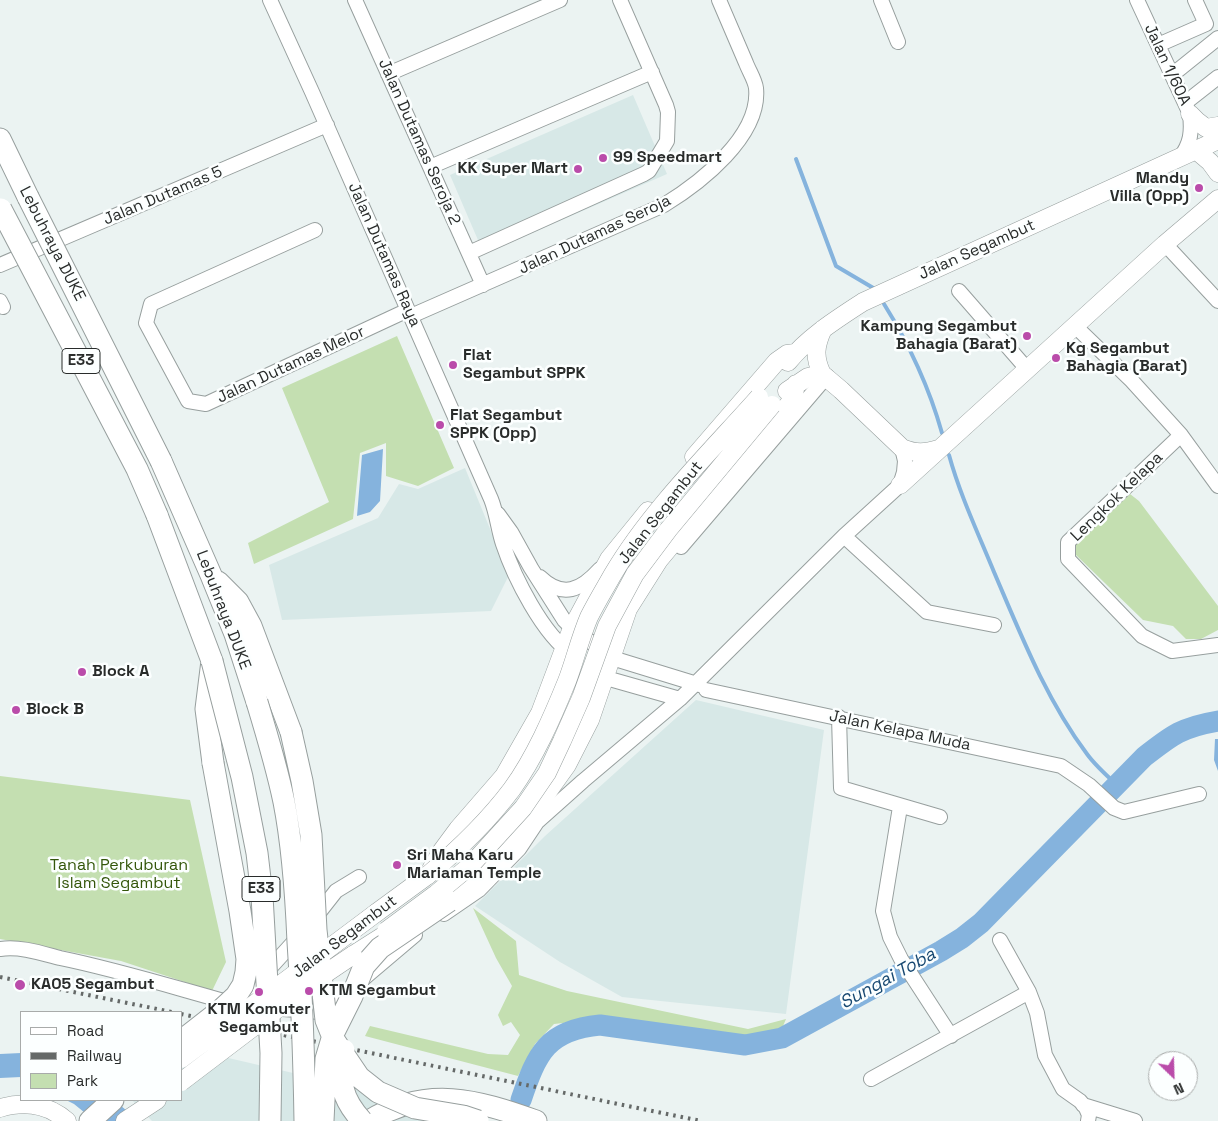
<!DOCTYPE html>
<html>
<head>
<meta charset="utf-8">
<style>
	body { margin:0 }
	#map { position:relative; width:1218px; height:1121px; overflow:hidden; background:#ebf3f2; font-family:"Space Grotesk",sans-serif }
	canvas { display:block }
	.legend { position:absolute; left:20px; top:1011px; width:162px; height:90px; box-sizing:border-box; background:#fcffff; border:1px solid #a8abaa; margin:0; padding:6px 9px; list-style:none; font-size:15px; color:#292c2b }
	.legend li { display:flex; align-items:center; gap:10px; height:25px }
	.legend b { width:25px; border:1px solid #a8abaa }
	.north { position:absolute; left:1148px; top:1051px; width:50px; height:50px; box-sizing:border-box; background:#fcffff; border:1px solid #a8abaa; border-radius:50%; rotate:156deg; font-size:14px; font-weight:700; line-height:20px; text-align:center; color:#292c2b }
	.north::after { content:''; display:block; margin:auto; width:18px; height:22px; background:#ba4caa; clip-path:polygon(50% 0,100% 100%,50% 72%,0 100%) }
</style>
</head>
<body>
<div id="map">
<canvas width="1218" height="1121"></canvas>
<ul class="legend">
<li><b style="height:6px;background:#fff"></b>Road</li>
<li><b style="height:6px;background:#656968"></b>Railway</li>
<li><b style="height:14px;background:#c4dfb1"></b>Park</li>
</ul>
<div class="north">N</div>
</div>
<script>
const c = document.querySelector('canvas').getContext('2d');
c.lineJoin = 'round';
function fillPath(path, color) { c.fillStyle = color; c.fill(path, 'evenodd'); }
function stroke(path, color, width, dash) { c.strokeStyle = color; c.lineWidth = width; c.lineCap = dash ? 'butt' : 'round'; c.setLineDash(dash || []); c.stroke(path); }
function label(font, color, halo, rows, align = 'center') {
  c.font = font + ' "Space Grotesk",sans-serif'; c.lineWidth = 5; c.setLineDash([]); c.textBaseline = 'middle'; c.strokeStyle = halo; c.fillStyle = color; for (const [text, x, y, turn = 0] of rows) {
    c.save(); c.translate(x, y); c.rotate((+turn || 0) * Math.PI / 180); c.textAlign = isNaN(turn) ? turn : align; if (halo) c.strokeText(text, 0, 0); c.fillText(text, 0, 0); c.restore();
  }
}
fillPath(new Path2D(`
	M633 95 667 174 484 254 450 175Z
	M465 468 509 575 491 611 282 620 269 565 378 518 399 484 418 489Z
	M696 700 824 730 786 1014 622 997 560 962 475 906 545 836Z
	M181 1047 431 1105 433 1121H152L132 1100H181Z`), '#d7e8e7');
fillPath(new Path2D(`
	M397 336 454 468 418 486 386 476V443L360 453 353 519 254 564 248 543 329 502 282 388Z
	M1130 494 1139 501 1218 606V630L1201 639H1186L1173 626 1143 620 1076 555 1074 545Z
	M0 776 190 800 226 962 212 991 121 961 0 939Z
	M473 908 516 941 519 975 567 991 748 1029 786 1019 781 1031 741 1039 608 1018 554 1024 535 1044 518 1076 365 1036 370 1026 488 1054 508 1055 520 1035 511 1022 503 1026 498 1015 512 986 496 958Z`), '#c4dfb1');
fillPath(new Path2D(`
	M383 449 380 501 370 512 357 516 362 455Z
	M1215 739H1218V771L1214 760Z
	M21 1053V1077L0 1078V1054Z
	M66 1100H114L139 1121H95L74 1104Z`), '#85b3dd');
stroke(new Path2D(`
	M796 159 836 266 875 289
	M884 304C909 344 929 387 942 433
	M949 455C960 495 978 533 994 572 1021 635 1046 699 1087 754 1095 765 1106 775 1116 784`), '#85b3dd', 4);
stroke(new Path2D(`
	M521 1100C537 1053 547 1030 600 1025L745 1045 782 1038 941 951 962 938 981 923 1144 757C1172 735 1182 727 1218 721`), '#85b3dd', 21);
const minor = new Path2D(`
	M270 0 312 92 491 499C497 514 498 529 503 544 514 577 543 635 572 654
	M355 0 483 285
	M881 0 898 42
	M1137 0 1190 114C1192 132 1191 143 1180 158
	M1158 45 1206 24 1195 0
	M388 74 560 0
	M1172 75 1218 38
	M1185 103 1218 77
	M430 167 652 72
	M315 230 151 304 146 323 188 401 206 404 408 310
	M1165 244 1218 301
	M469 253 644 174 649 171 667 141 668 112 666 105 620 0
	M0 265 327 125
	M959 291 1027 369
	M0 301 3 307
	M411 316 664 205C700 183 761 136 756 88 755 80 749 71 746 63 737 42 728 21 719 0
	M1075 326 1132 381 1181 435 1218 486
	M1181 435 1068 542V559L1142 636 1172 651 1218 645
	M498 514 511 532 531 568 564 620 572 628 612 658 700 685
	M844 536 927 612 994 625
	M681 547 827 376
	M540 577C563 599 581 590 600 569
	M598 672 606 678 680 699
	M706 690 1061 766 1089 785 1114 808 1124 812 1199 794
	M839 717 841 788 940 817
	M900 807 883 911 890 937 901 959 951 1036
	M444 914 479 890 519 849 537 822 583 781 680 699 844 536 900 485 904 472 905 461 902 448
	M314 919 336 891 359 877
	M1000 940 1029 992 1037 1013 1045 1055 1063 1089 1080 1101 1086 1108 1089 1115 1088 1121
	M0 949C20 946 41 953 60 958 114 969 166 985 220 1000L235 1002
	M242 1003 261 978 300 935
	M271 1008 319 1012 330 1007 415 935
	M871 1079 1029 992
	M1083 1105 1135 1121`);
const major = new Path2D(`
	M1190 114 1197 121 1206 128 1218 126
	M1197 151 1210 162 1218 173
	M788 362C808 337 837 319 863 302L1218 140
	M822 374C814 357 815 346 823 329
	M787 391 808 377 822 374 841 390 902 448C916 454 925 453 939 449
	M694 457 777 361 787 354 795 353
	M900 485 1165 244 1218 199
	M438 906 449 901 482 872 505 849 539 804 567 765 590 720 628 609 659 560 793 399 796 384
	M376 913 428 875 441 852 458 829 504 776 540 713 572 628 609 559 648 511
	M353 955 386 934
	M0 1108C24 1101 48 1104 67 1121
	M125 1121 157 1100`);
const highway = new Path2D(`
	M0 139 28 197
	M161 461 211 575 235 634 257 702
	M157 515 212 661 206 709 213 763
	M218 582 238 602 251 626 291 732
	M90 1121 113 1100
	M369 1121C427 1085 477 1100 536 1121`);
stroke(minor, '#979f9e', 16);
stroke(major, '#979f9e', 19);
stroke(highway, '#979f9e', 23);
stroke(minor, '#fff', 14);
stroke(major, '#fff', 18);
stroke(highway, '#fff', 21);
stroke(new Path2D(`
	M0 977 172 1012
	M181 1014 701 1121`), '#656968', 4, [2.5, 5]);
const majorBridge = new Path2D(`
	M428 875C459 849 488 821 512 789 535 757 552 718 567 681 575 660 580 638 589 617 596 603 605 588 613 574 650 511 711 451 759 397
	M386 931 436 894 471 865 523 808 547 773 562 741 581 698 607 626 635 574 668 530 772 405
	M181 1059 376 913
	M181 1082 310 984 353 955`);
const highwayBridge = new Path2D(`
	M28 197 161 461
	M1 209 137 469 157 515
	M212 661 242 777 257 853 262 896 271 1053 270 1121
	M257 702C267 735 277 768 284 802 293 848 296 895 298 942 302 1002 304 1061 305 1121
	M291 732 302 781 311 835 316 930 326 1020 334 1040 359 1077 378 1092 415 1108 463 1116 478 1121
	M181 1041 222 1009 236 996 243 985 246 972 247 959 240 911 213 763
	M344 1050C341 1084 339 1095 362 1121
	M323 1121 326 1059 334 1032 352 996 364 966 380 948 449 901`);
stroke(majorBridge, '#979f9e', 19, []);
stroke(highwayBridge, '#979f9e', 23, []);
stroke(majorBridge, '#fff', 18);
stroke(highwayBridge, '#fff', 21);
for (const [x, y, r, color] of [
	[603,158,5,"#ba4caa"],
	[578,169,5,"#ba4caa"],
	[1199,188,5,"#ba4caa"],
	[1027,336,5,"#ba4caa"],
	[1056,358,5,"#ba4caa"],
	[453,365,5,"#ba4caa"],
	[440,425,5,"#ba4caa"],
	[82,672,5,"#ba4caa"],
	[16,710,5,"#ba4caa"],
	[397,865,5,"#ba4caa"],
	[20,985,6,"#ba4caa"],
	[309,991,5,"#ba4caa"],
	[259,992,5,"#ba4caa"]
]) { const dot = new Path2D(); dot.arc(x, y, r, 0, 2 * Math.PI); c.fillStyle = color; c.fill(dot); stroke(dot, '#fcffff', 2); }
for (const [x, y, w] of [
	[81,361,38],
	[261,889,38]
]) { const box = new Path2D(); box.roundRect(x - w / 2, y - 12.5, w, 25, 4); c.fillStyle = '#fcffff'; c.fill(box); stroke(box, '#292c2b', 1); }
label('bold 15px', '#292c2b', null, [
	["E33",81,361],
	["E33",261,889]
]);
label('16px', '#292c2b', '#fcffff', [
	["Jalan 1/60A",1167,65,65],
	["Jalan Dutamas Seroja 2",419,142,66],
	["Jalan Dutamas 5",163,196,-23],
	["Jalan Dutamas Seroja",595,235,-25],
	["Lebuhraya DUKE",52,244,63],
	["Jalan Segambut",977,250,-24],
	["Jalan Dutamas Raya",384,255,66],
	["Jalan Dutamas Melor",291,365,-25],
	["Lengkok Kelapa",1117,497,-44],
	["Jalan Segambut",661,513,-52],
	["Lebuhraya DUKE",223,610,69],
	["Jalan Kelapa Muda",900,731,12],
	["Jalan Segambut",345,937,-37]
]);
label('bold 16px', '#292c2b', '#fcffff', [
	["99 Speedmart",613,158],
	["KK Super Mart",568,169,"right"],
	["Mandy",1189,179,"right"],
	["Villa (Opp)",1189,197,"right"],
	["Kampung Segambut",1017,327,"right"],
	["Bahagia (Barat)",1017,345,"right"],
	["Kg Segambut",1066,349],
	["Bahagia (Barat)",1066,367],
	["Flat",463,356],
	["Segambut SPPK",463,374],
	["Flat Segambut",450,416],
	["SPPK (Opp)",450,434],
	["Block A",92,672],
	["Block B",26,710],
	["Sri Maha Karu",407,856],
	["Mariaman Temple",407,874],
	["KA05 Segambut",31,985],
	["KTM Segambut",319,991],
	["KTM Komuter",259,1010,"center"],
	["Segambut",259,1028,"center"]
], 'left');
label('16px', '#33560a', '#fcffff', [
	["Tanah Perkuburan",119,866],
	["Islam Segambut",119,884]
]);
label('italic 18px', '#174871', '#fcffff', [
	["Sungai Toba",888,979,-29]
]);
</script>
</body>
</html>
